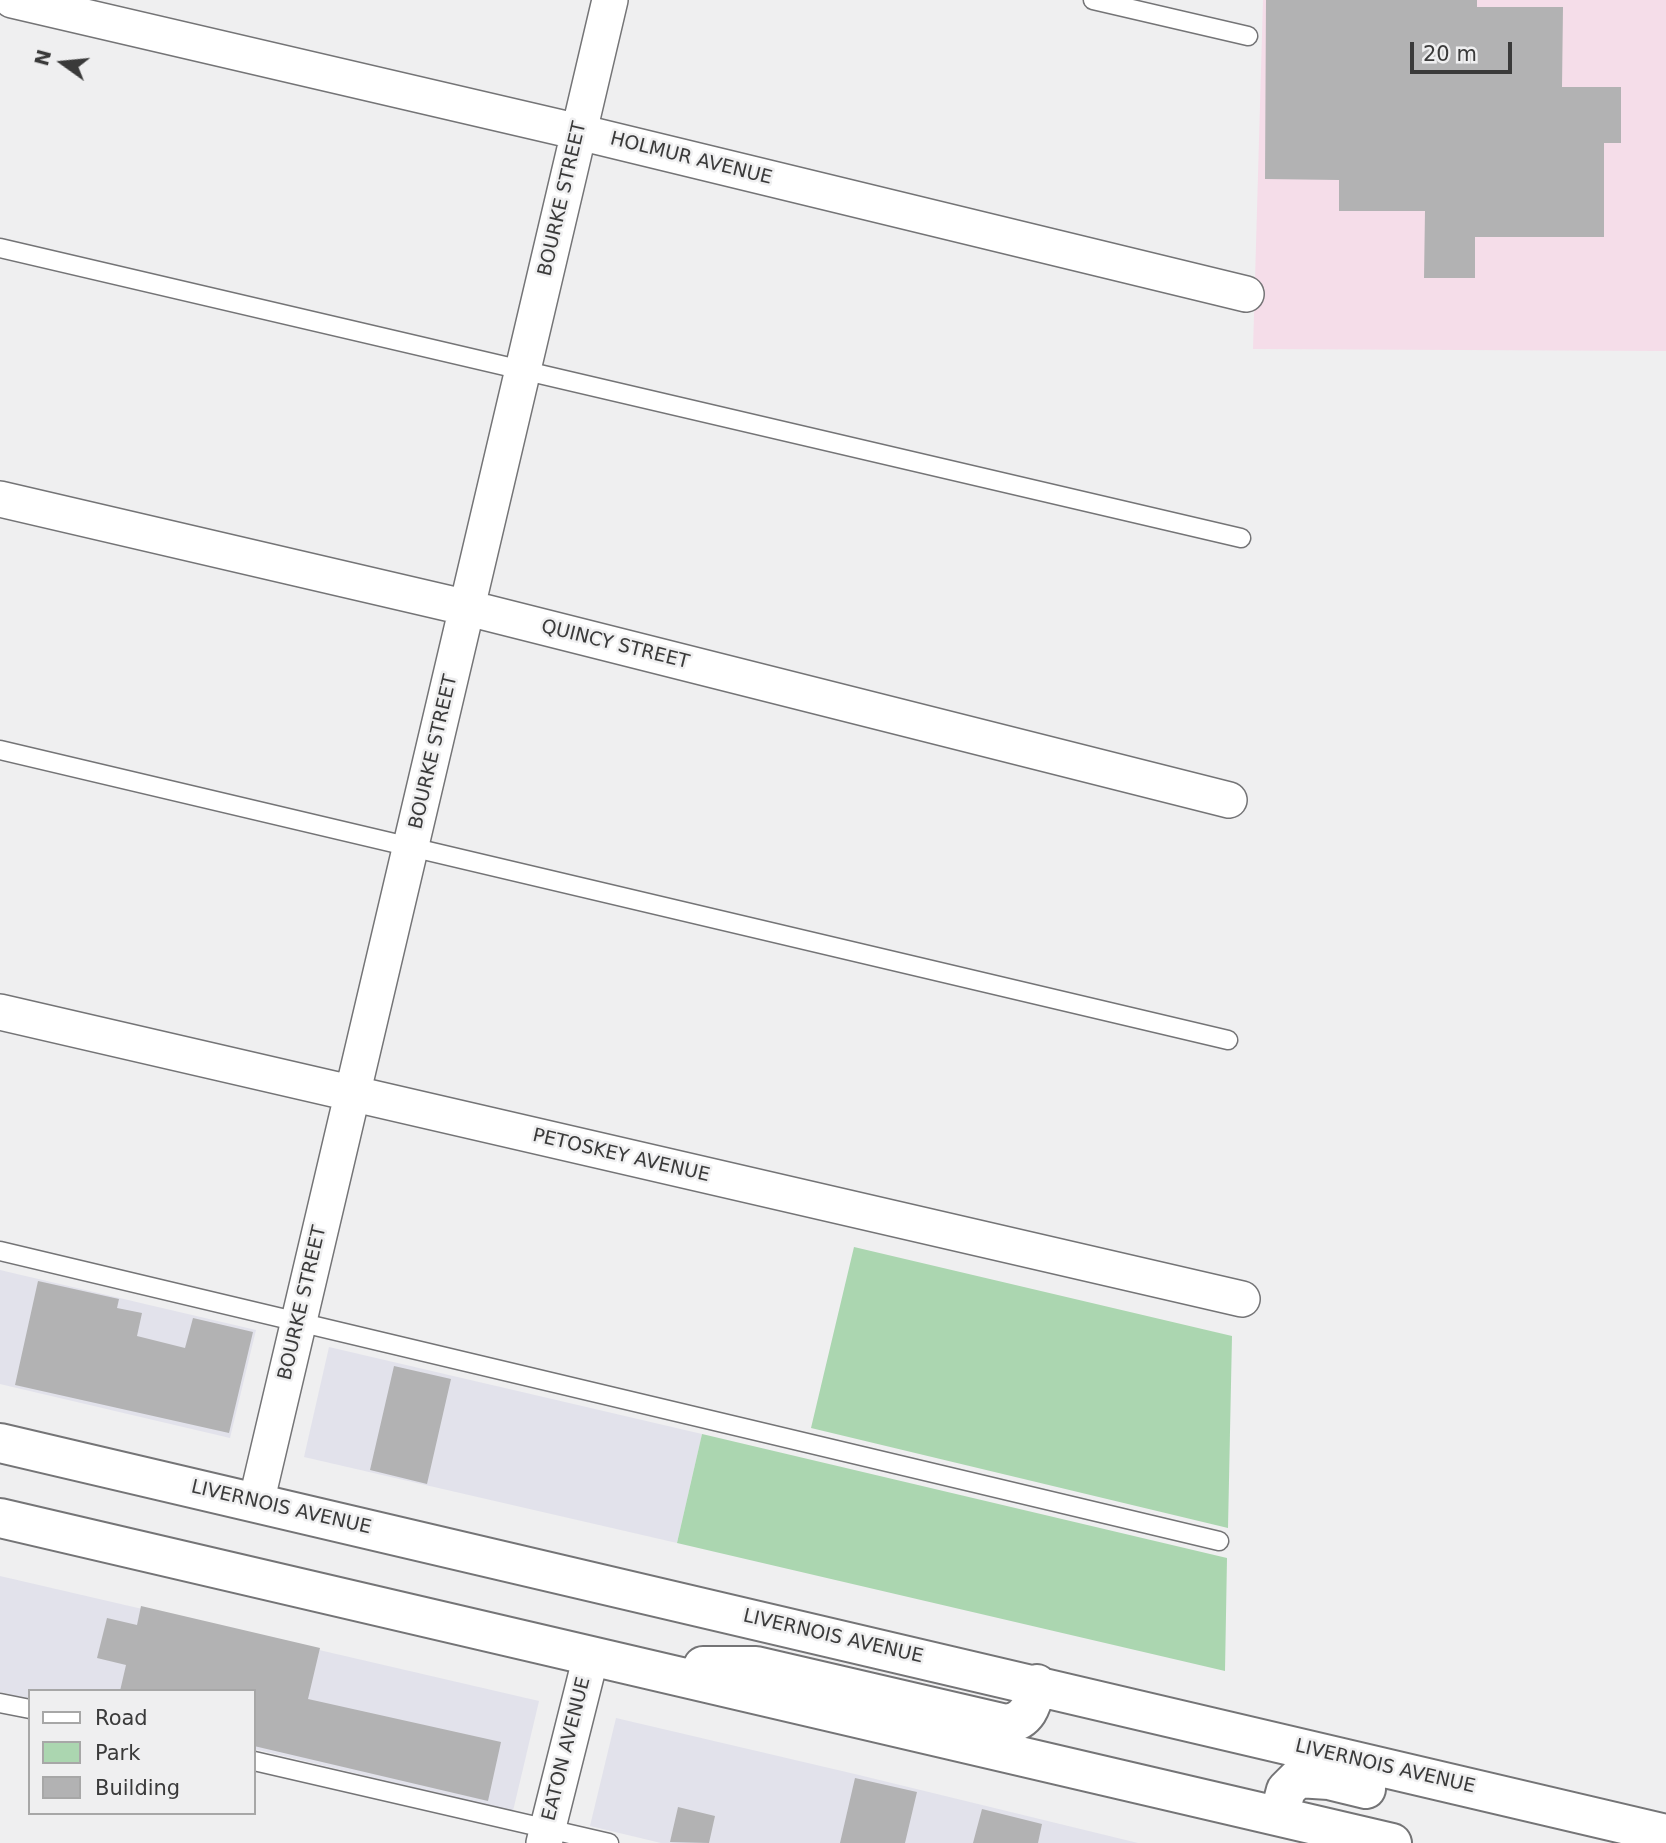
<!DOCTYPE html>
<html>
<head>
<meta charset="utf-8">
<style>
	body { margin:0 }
	#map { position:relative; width:1666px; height:1843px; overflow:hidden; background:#efeff0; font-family:"DejaVu Sans",sans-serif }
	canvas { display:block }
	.legend { position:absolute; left:28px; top:1689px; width:228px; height:126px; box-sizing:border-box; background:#efeff0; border:2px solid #a7a7a7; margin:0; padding:9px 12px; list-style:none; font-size:21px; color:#3a3a3a }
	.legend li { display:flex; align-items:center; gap:14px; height:35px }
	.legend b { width:35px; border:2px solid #a7a7a7 }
	.north { position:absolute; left:28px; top:28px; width:70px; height:70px; -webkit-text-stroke:5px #efeff0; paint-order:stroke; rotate:285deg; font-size:19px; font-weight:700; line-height:28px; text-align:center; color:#3a3a3a }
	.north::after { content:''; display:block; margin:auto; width:24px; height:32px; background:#3a3a3a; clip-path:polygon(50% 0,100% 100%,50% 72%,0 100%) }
	.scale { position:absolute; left:1410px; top:42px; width:102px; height:32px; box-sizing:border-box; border:4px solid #3a3a3a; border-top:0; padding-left:9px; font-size:21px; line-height:24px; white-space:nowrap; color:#3a3a3a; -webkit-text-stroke:5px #efeff0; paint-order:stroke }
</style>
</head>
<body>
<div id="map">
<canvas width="1666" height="1843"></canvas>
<ul class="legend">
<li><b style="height:9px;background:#fff"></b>Road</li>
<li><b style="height:19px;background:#abd6b0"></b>Park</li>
<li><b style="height:19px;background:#b2b2b3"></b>Building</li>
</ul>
<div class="north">N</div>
<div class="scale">20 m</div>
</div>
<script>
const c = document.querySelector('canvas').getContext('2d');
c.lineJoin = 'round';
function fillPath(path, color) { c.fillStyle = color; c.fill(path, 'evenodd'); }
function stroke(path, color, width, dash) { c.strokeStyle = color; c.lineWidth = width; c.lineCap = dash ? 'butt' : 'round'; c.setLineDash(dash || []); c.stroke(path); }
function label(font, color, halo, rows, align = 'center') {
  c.font = font + ' "DejaVu Sans",sans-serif'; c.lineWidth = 5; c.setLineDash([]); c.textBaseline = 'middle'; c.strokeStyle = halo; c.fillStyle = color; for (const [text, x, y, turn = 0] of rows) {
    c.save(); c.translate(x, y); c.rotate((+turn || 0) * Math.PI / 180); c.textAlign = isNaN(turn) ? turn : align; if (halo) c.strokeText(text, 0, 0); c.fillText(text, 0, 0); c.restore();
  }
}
fillPath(new Path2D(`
	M0 1270 256 1330 230 1438 0 1384Z
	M329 1347 702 1434 677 1543 304 1457Z
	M0 1576 539 1701 513 1811 254 1749V1691H30V1699L0 1692Z
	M616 1718 859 1775 1138 1843H661L590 1826Z`), '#e2e2eb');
fillPath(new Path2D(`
	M1263 0H1666V351L1253 349Z`), '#f5dde9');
fillPath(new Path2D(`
	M854 1247 1232 1336 1228 1528 811 1428Z
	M702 1434 1227 1558 1225 1671 677 1543Z`), '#abd6b0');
fillPath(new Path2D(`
	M1266 0H1477V7H1563L1562 87H1621V143H1604V237H1475V278H1424L1425 211H1339V180L1265 179Z
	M38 1281 119 1299 117 1308 142 1313 137 1336 185 1348 193 1318 253 1332 229 1433 15 1385Z
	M394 1366 451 1379 427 1484 370 1470Z
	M141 1606 320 1648 308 1699 501 1742 488 1801 254 1746V1691H120L126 1665 97 1658 107 1618 137 1625Z
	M855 1778 917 1792 905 1843H840Z
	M678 1807 715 1816 709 1843 670 1842Z
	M982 1809 1042 1824 1038 1843H973Z`), '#b2b2b3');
const service = new Path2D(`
	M1093 0 1248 36
	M0 248 1241 538
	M0 750 1228 1040
	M0 1251 1219 1541
	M0 1703 30 1709
	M254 1761 609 1843`);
const minor = new Path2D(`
	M12 0 579 132 1246 294
	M0 499 468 608 1229 800
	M0 1012 1242 1299
	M256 1503 610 0
	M544 1843 591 1656`);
const secondary = new Path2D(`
	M0 1443 1666 1834
	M0 1518 1392 1843
	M703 1666H756L1006 1724C1029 1721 1032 1704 1037 1684
	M1279 1816 1286 1790 1298 1778 1329 1780 1366 1789`);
stroke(service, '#747476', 21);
stroke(minor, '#747476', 38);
stroke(secondary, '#747476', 42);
stroke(service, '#fff', 18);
stroke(minor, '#fff', 35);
stroke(secondary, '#fff', 38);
label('19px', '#3a3a3a', '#efeff0', [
	["HOLMUR AVENUE",691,159,14],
	["BOURKE STREET",563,199,-77],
	["QUINCY STREET",615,645,14],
	["BOURKE STREET",434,752,-77],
	["PETOSKEY AVENUE",621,1156,13],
	["BOURKE STREET",303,1303,-77],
	["LIVERNOIS AVENUE",281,1508,13],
	["LIVERNOIS AVENUE",833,1637,13],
	["EATON AVENUE",567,1749,-76],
	["LIVERNOIS AVENUE",1385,1767,13]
]);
</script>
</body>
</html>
